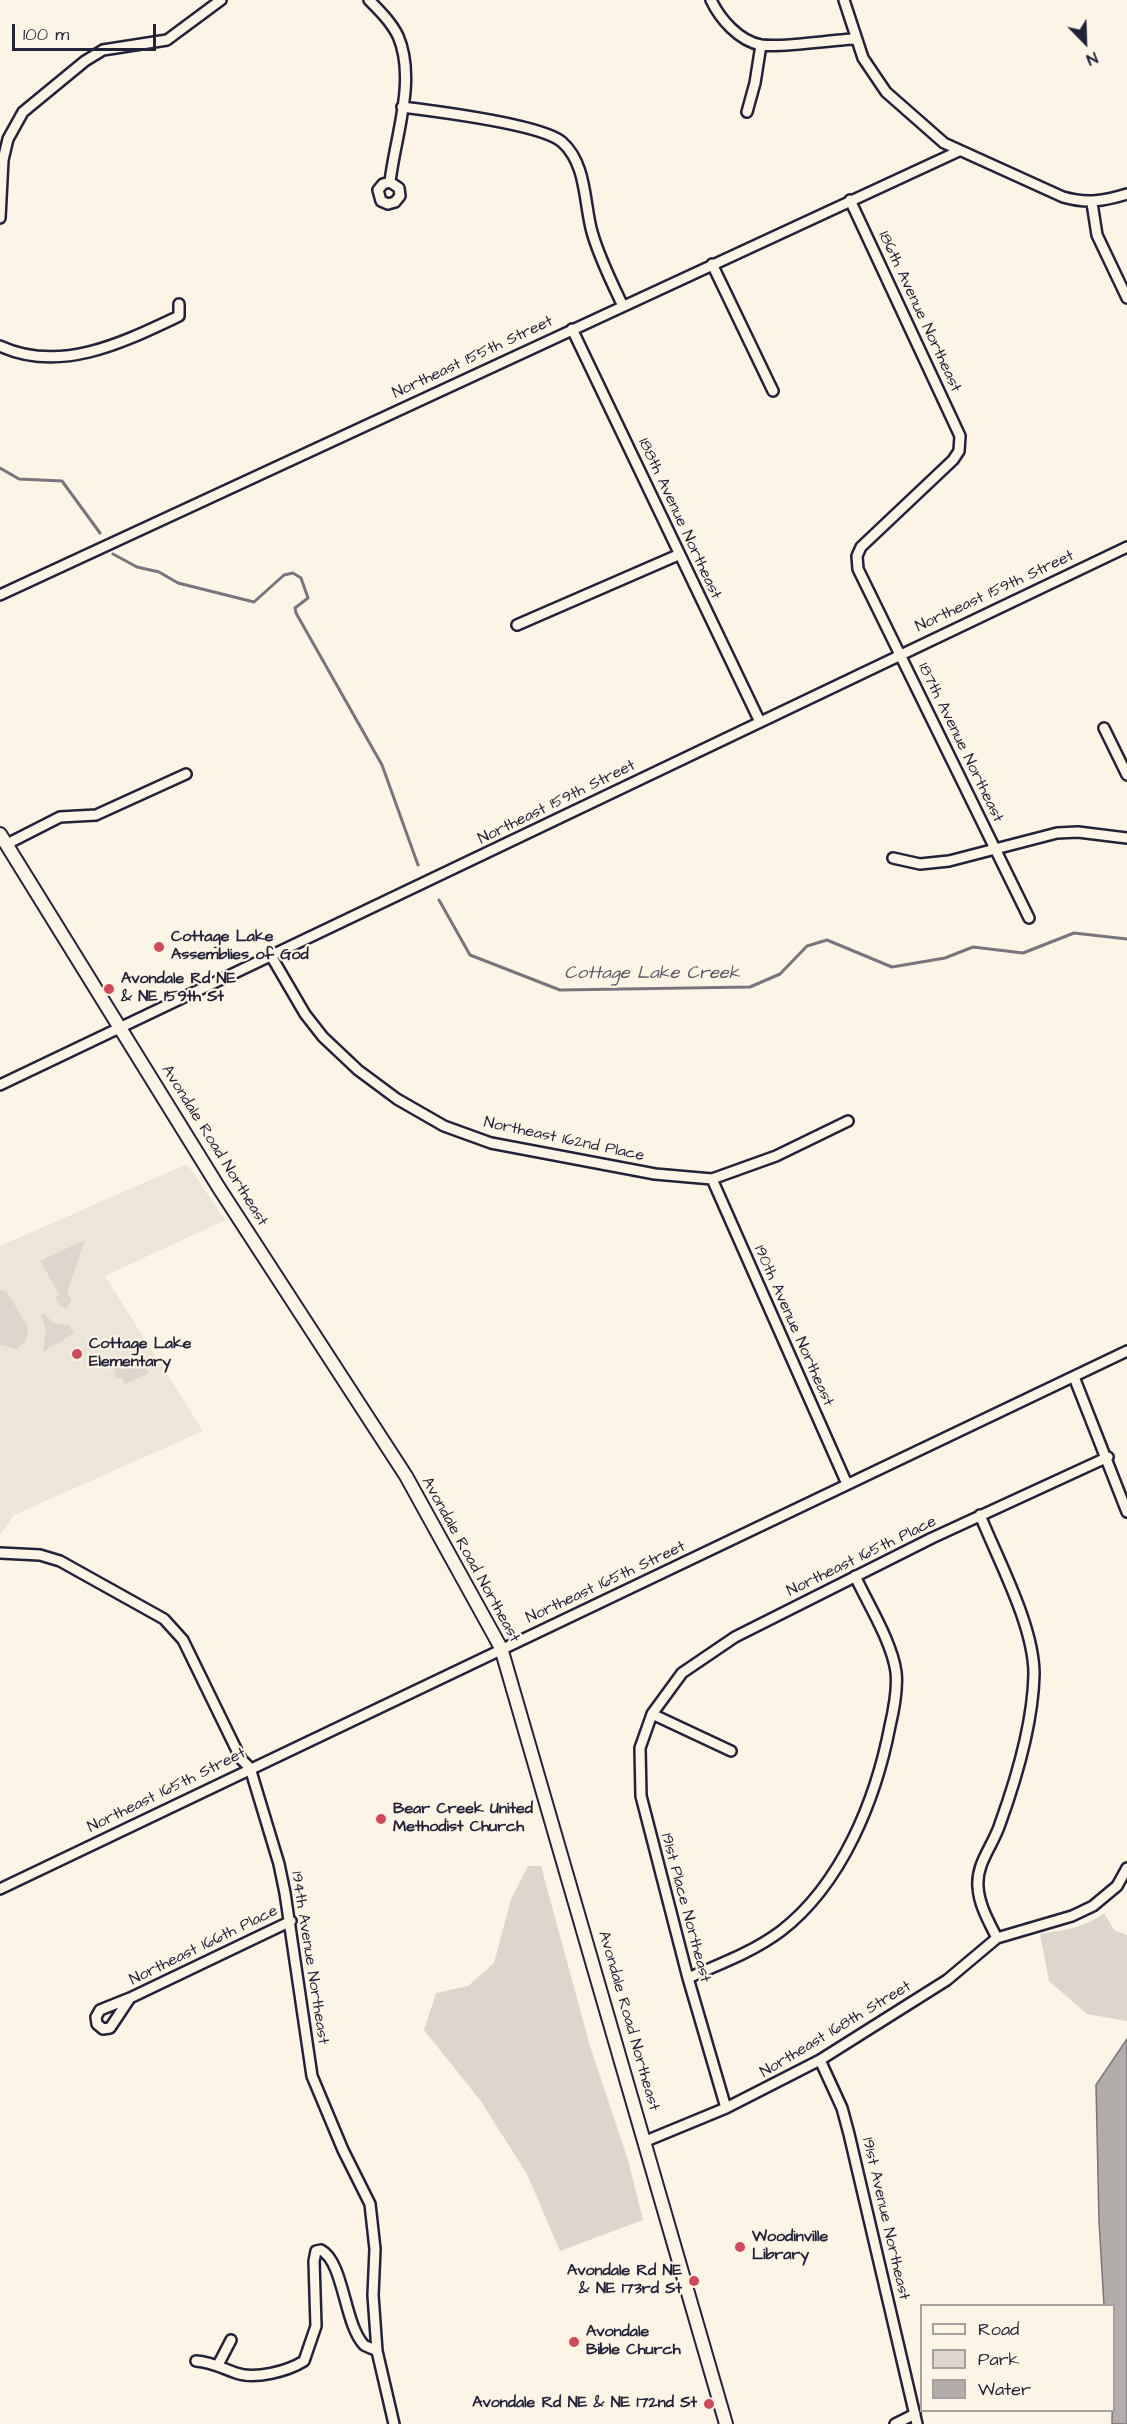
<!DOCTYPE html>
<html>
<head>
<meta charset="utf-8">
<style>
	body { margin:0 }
	#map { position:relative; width:1127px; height:2424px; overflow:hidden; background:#fcf5e5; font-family:"Architects Daughter",sans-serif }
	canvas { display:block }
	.legend { position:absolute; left:920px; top:2304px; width:195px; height:108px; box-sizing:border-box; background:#fcf5e5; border:2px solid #a5a1a1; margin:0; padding:8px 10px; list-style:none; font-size:18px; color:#22223b }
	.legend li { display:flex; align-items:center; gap:12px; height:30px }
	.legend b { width:30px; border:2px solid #a5a1a1 }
	.north { position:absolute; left:1055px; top:12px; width:60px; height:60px; -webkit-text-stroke:4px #fcf5e5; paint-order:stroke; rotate:157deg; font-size:16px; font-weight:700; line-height:24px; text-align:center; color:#22223b }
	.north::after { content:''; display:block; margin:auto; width:21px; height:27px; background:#22223b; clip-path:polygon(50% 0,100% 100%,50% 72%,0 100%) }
	.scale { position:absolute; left:12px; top:24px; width:144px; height:27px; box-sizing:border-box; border:3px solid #22223b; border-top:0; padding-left:8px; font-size:18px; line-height:21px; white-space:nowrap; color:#22223b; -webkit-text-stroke:4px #fcf5e5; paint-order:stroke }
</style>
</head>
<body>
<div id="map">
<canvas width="1127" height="2424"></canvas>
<ul class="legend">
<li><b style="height:8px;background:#fcf5e5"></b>Road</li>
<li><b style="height:16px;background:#dcd6cc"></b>Park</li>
<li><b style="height:16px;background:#b2adab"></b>Water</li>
</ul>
<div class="north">N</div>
<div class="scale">100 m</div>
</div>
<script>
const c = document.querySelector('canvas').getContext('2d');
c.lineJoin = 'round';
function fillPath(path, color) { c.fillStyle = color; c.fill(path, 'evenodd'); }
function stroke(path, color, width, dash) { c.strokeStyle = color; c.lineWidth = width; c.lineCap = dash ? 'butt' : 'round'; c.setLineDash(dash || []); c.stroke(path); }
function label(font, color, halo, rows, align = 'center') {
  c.font = font + ' "Architects Daughter",sans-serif'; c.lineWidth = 4.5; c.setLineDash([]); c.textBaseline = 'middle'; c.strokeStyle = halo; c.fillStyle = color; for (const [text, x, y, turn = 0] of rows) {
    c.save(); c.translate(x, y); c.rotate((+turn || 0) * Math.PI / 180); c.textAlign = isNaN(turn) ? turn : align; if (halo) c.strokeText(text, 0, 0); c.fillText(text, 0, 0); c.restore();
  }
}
fillPath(new Path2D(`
	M187 1164 225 1220 105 1276 203 1431 14 1515 0 1535V1246Z`), '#ece5d8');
fillPath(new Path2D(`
	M85 1240 67 1292 72 1301 67 1308 61 1307 55 1297 60 1296 40 1261Z
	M0 1289 6 1291 28 1327 26 1341 16 1349 0 1345Z
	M44 1314 54 1323 69 1325 74 1333 43 1352 46 1330 41 1315Z
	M138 1355 149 1373 125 1384 121 1377 116 1379 114 1369Z
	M528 1866H541L590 2046 628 2160 643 2220 560 2251 527 2174 480 2100 424 2030 436 1993 468 1986 494 1963 511 1899Z
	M1104 1913 1114 1930 1127 1935V2021L1087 2014 1049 1981 1040 1934C1063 1930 1085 1928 1104 1913Z`), '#dcd6cc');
const water = new Path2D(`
	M1127 2039V2424H1112L1114 2306 1104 2305 1099 2221 1096 2085Z`);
fillPath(water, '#b2adab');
stroke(water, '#78757e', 1.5);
stroke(new Path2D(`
	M0 468 19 479 62 481 100 533
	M113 554 137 567 159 572 178 583 254 602 284 575 293 573 301 578 308 598 295 608 296 613 382 765 418 865
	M439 900 470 955 560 990 750 987 780 974 807 946 827 940 892 967 945 958 973 947 1023 953 1074 933 1127 939`), '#78757e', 3);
const minor = new Path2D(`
	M369 0C380 11 391 22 398 36 417 80 395 137 390 182L399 188 400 196 395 202 388 204 381 201 378 190 383 184 390 182
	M711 0C720 19 739 41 761 45 783 48 830 40 854 39
	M844 0 863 58 886 92 944 143 1063 197C1087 204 1104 201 1127 194
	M402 107C434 111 541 124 562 142 587 164 584 204 592 232 599 257 611 281 622 304
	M747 112 755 83 761 45
	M850 200 960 436 959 451 953 460 861 547 857 556 858 569 1029 918
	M1092 203 1097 235 1127 298
	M0 218 3 160 8 139 23 112 85 61 103 50 167 40 221 0
	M712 264 773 391
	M572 329 760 722
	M0 346C61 374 124 342 179 316V304
	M0 595 959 151
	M517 625 678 555
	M1104 728 1127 775
	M7 844 60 817 96 815 186 774
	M893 858 920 864 949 861 1057 833 1078 832 1127 838
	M270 954 305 1014 323 1037 358 1070 397 1099 444 1126 491 1143 655 1174 712 1179 776 1156 848 1121
	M0 1085 1127 547
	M712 1179 847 1484
	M1074 1377 1127 1512
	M980 1515C998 1560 1034 1626 1034 1674 1033 1724 1017 1777 1000 1824 993 1846 976 1863 978 1887 979 1905 989 1922 997 1938
	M0 1553 40 1555 60 1561 164 1619 183 1640 241 1759 250 1768 279 1864 285 1893 312 2076 343 2150 370 2204 375 2249 373 2295 377 2351 394 2424
	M652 1714 731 1751
	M0 1889 1127 1351
	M688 1978C720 1964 753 1952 781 1931 842 1884 876 1799 890 1726 894 1709 898 1690 896 1672 892 1642 868 1604 855 1576
	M130 1998 110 2028 103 2029 97 2024 96 2017 100 2010 130 1998 291 1921
	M820 2060 842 2108 849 2134 917 2424
	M726 2108 688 1978 641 1796 640 1748 652 1714 682 1673 735 1637 932 1538 1108 1457
	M646 2141 726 2108 820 2060 947 1980 997 1938 1072 1916 1093 1906 1117 1886 1127 1868
	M196 2361C211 2362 222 2368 236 2373 255 2380 288 2371 304 2361L316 2326 314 2261 316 2251 321 2250C344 2262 344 2324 364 2345 367 2347 374 2349 377 2351
	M218 2365 231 2340
	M895 2424 915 2414`);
const major = new Path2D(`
	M0 834 219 1188 406 1476 501 1648 726 2424`);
stroke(minor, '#22223b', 14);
stroke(major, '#22223b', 16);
stroke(minor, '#fcf5e5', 9);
stroke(major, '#fcf5e5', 12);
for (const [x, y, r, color] of [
	[159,947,6,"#d1495b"],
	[109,989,6,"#d1495b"],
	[77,1354,6,"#d1495b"],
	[381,1819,6,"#d1495b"],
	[740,2247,6,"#d1495b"],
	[694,2281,6,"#d1495b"],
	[574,2342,6,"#d1495b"],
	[709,2404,6,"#d1495b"]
]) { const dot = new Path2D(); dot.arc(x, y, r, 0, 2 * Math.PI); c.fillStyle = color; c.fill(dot); stroke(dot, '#fcf5e5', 2); }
label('16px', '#22223b', '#fcf5e5', [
	["186th Avenue Northeast",919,312,65],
	["Northeast 155th Street",473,358,-25],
	["188th Avenue Northeast",679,519,65],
	["Northeast 159th Street",995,592,-25],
	["187th Avenue Northeast",960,743,64],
	["Northeast 159th Street",557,803,-26],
	["Northeast 162nd Place",564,1140,12],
	["Avondale Road Northeast",214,1146,58],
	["190th Avenue Northeast",793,1326,66],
	["Northeast 165th Place",862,1557,-26],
	["Avondale Road Northeast",470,1560,61],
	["Northeast 165th Street",606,1583,-25],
	["Northeast 165th Street",167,1791,-26],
	["191st Place Northeast",685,1908,75],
	["Northeast 166th Place",204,1946,-26],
	["194th Avenue Northeast",309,1958,81],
	["Avondale Road Northeast",628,2021,74],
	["Northeast 168th Street",836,2030,-31],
	["191st Avenue Northeast",885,2219,77]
]);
label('bold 16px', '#22223b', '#fcf5e5', [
	["Cottage Lake",171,938],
	["Assemblies of God",171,956],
	["Avondale Rd NE",121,980],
	["& NE 159th St",121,998],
	["Cottage Lake",89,1345],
	["Elementary",89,1363],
	["Bear Creek United",393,1810],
	["Methodist Church",393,1828],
	["Woodinville",752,2238],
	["Library",752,2256],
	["Avondale Rd NE",682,2272,"right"],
	["& NE 173rd St",682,2290,"right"],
	["Avondale",586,2333],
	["Bible Church",586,2351],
	["Avondale Rd NE & NE 172nd St",697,2404,"right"]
], 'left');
label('italic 18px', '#545362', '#fcf5e5', [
	["Cottage Lake Creek",652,974]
]);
</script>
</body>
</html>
